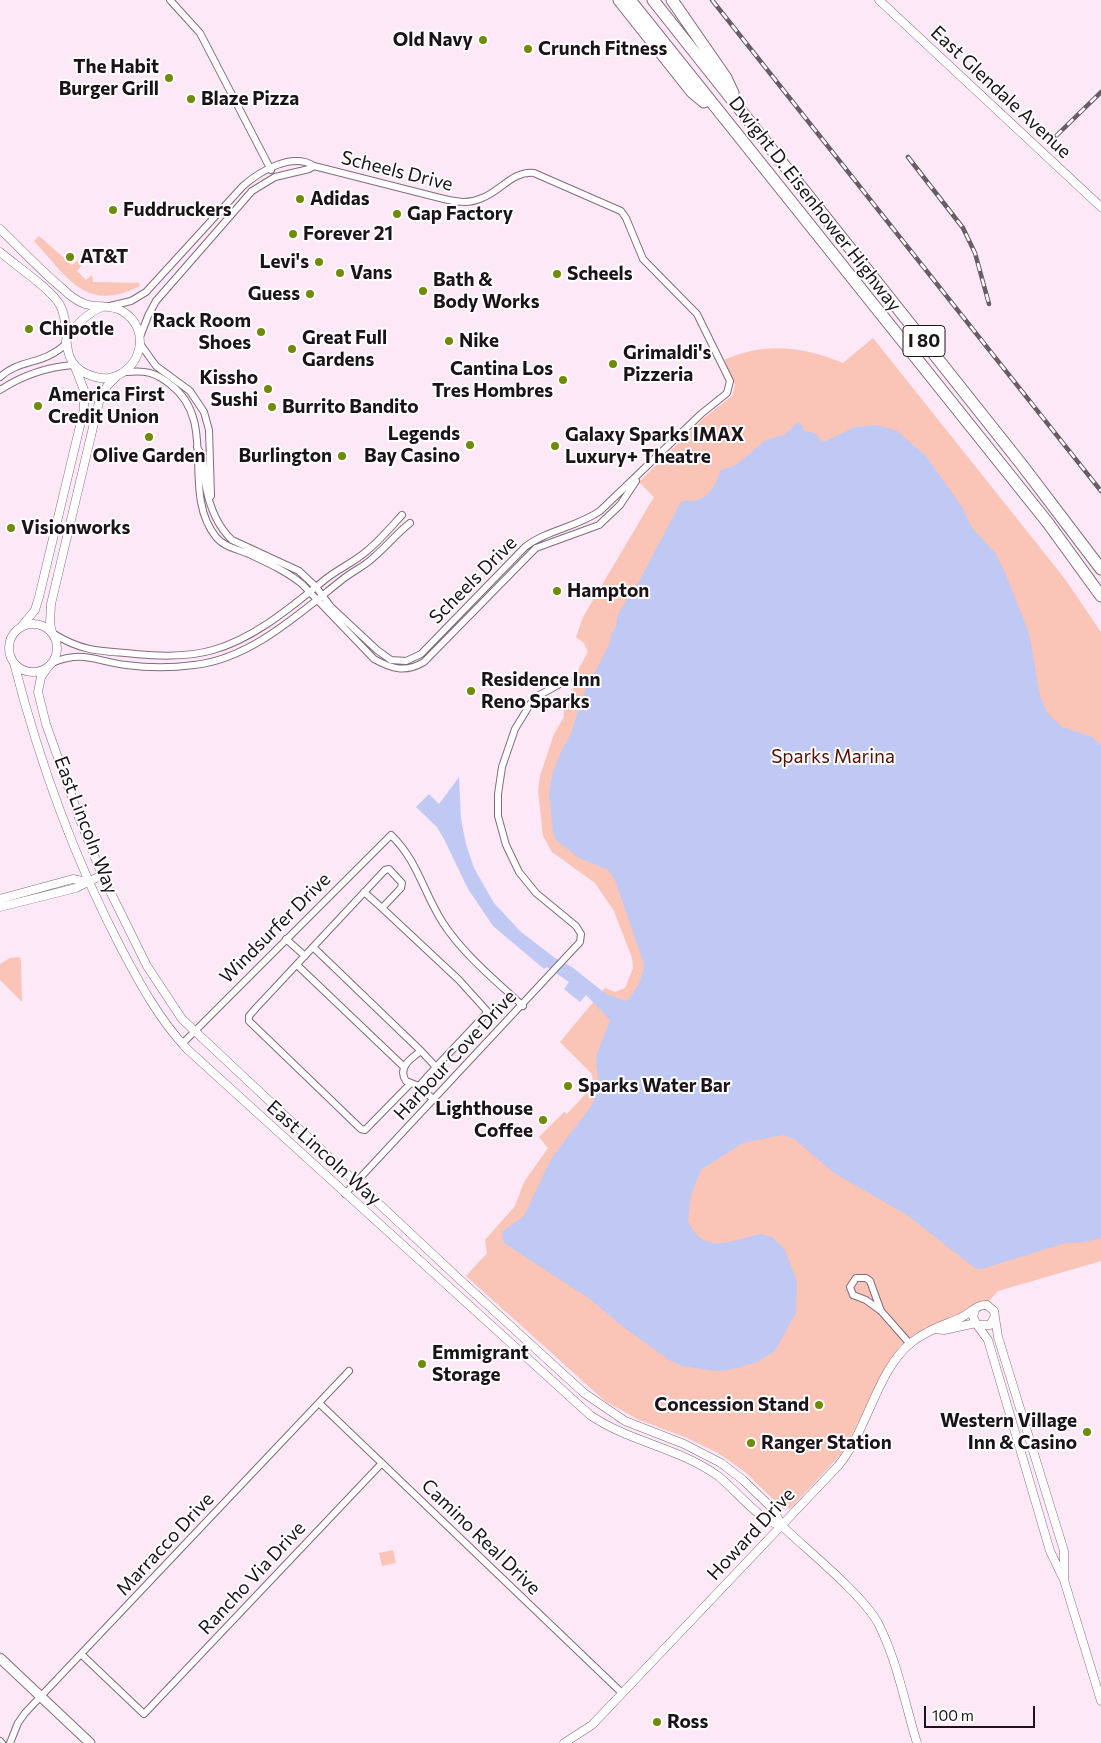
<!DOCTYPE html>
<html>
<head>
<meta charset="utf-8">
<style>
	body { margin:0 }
	#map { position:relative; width:1101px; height:1743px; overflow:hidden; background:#fce8f7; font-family:Commissioner,sans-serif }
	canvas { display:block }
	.scale { position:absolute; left:924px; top:1706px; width:111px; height:22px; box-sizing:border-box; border:2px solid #1b1319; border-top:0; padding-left:6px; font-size:15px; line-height:18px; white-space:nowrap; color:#1b1319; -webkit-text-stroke:4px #fff; paint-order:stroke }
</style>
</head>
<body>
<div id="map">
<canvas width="1101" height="1743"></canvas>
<div class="scale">100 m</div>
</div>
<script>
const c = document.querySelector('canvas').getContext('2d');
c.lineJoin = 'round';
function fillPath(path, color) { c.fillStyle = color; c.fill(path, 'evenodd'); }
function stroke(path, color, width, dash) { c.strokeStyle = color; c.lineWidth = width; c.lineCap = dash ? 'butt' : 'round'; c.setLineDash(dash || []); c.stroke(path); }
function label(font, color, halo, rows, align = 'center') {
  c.font = font + ' Commissioner,sans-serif'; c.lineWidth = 4; c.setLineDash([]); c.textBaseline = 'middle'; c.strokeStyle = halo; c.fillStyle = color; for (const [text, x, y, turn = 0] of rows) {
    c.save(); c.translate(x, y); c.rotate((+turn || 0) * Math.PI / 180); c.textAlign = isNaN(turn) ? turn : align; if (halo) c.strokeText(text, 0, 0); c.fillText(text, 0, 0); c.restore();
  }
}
fillPath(new Path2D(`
	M39 236 72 265 77 261 82 265 77 271 86 280 92 275 93 282 139 283 140 286C85 314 67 276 34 241Z
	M873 338 1065 579 1101 632V1261L998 1291 989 1301 977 1303 964 1315 925 1328 900 1346 884 1369 844 1451 791 1508 783 1509 745 1472 718 1453 687 1438 637 1419 605 1401 466 1276 487 1253 485 1240 515 1206 524 1182 548 1148 539 1137 564 1112 567 1114 593 1086 592 1074 560 1042 605 988 615 992 625 988 633 968 632 958 614 911 595 883 552 852 543 836 538 791 540 776 554 734 564 717 563 701 573 690 571 677 575 671 577 672 588 652 584 643 576 637 583 617 654 497 639 482 704 418 732 396 735 385 724 360C764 342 803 346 843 363Z
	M20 957 21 962 22 1002 0 980V964L10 958Z
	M393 1550 396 1563 382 1566 379 1553Z`), '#fac4b7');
fillPath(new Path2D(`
	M797 423 801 424 804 431 815 433 822 441H826L855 427 876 425 897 431 925 455 962 507 972 528 995 553 1004 570 1029 633 1040 696 1048 714 1062 727 1092 737 1101 746V1238L1084 1242 1065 1243 982 1269H976L907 1215 834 1173 794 1139 783 1135 743 1143 701 1170 691 1195 688 1221C704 1257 732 1240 761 1234L772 1237 785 1250 797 1282 796 1313 774 1352 757 1362 729 1370 715 1371 682 1366 669 1360 622 1326 590 1299 504 1243 502 1235 503 1231 524 1216 551 1159 592 1105 599 1084 596 1062 597 1054 610 1020 586 995 580 1002 564 989 569 982 547 967 544 969 493 926 468 889 444 839 437 827 416 807 429 794 439 804 459 777 461 819 466 844 474 868 494 903 521 932 555 958 572 967 606 994 626 1001C636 992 643 978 644 964L615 880 608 870 579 858 556 840 553 833 549 793 552 775 561 752 571 733 584 693 610 643 611 634 616 626 618 614 636 587 681 502C686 500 691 502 697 500 713 495 715 483 721 470L736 465 766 440 784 435Z`), '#c0c9f3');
const minor = new Path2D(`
	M170 0 200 33 271 170
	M110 306 131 301 146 292 243 186C260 171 292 152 314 166L444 199C457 202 469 204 482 198 501 191 512 171 534 173L621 211 626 218 643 259 697 314 730 381 727 393 701 414 600 511C577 527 547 530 525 547L421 654 406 661 391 660 377 650 331 607 316 587 299 571 232 540C217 526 210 507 206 488 202 471 208 463 197 447
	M140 337 148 316 156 301 252 191 275 177 309 169 314 166
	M141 345 156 366 190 391 204 412 209 430 211 496
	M126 372C145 370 155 372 171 385 219 422 180 492 216 537 224 547 237 549 249 554 268 563 286 571 302 584L374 659C392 669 405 673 424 662L530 554 536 548 599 525 620 505 636 481
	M0 377C21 358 42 366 66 344
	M0 390C23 375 46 367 74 365
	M54 634C80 650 96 651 126 653 154 656 185 658 213 650 256 638 293 605 327 578 340 568 356 561 368 550 380 540 391 527 402 515
	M52 663C83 650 95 661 126 665 148 668 172 668 194 665 251 659 301 612 343 579 353 571 365 566 374 557 387 546 397 533 410 523
	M364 892 382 908
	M286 939 305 956
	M313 947 421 1051
	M297 965 403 1066
	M182 1044 391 835C418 861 423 892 443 923 464 955 495 980 523 1006
	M410 1084 365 1130 361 1129 249 1021V1016L256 1008 385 870 389 869 402 883 401 888 382 908 459 980 487 1011 485 1015 436 1067
	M419 1086 406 1081C397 1068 411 1058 421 1051L436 1067 419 1086 434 1100
	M345 1194 580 942 581 934 576 926 536 893 519 872 506 845 498 816V794L502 767 515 729 534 698 558 685
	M881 1311 870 1281 866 1278H856L850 1287 853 1295 866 1300 881 1311 910 1344
	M319 1403 622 1693
	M81 1654 144 1714 382 1463
	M0 1741 2 1743
	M10 1743 18 1723 25 1713 349 1371`);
const tertiary = new Path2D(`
	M879 0 1101 207
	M0 229C21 249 41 271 63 289 69 295 77 301 85 304 97 308 111 304 122 311 152 328 142 372 109 378 102 379 94 377 87 374 56 360 73 329 60 305 51 289 15 265 0 252
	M66 341C75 325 86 314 102 307
	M9 648a24 24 0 1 1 48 0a24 24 0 1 1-48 0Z
	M21 627 35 610 39 597 84 409V390L75 367
	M52 632 50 624 51 604 99 402 107 386 116 377
	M14 663C39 761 74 858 121 948 140 984 159 1019 187 1049L590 1415C629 1442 680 1448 718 1476 735 1489 762 1524 781 1525
	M48 667 41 677 38 692 46 724 80 820 102 875 147 966 182 1019 457 1277 584 1393 625 1421 684 1444 721 1463 743 1480 774 1510 781 1525C808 1551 861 1593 878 1623 897 1660 905 1704 917 1743
	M0 899 73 879 87 882
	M0 907 76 888 102 875
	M975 1309 973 1317 977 1325H990L994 1318
	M977 1325 988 1340 1050 1551 1064 1580 1101 1701
	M934 1329 944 1330 976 1323
	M564 1743 592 1725 838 1466C868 1430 877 1369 912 1342 927 1330 944 1325 960 1318 970 1314 976 1304 987 1305L994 1311 998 1337 1064 1551V1580`);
const secondary = new Path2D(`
	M0 1658 90 1743`);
const motorway = new Path2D(`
	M619 0 692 92 704 102
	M630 0 1048 523 1101 596
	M653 0 1022 465 1101 569
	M672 0 726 78 733 93`);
stroke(minor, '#826b7c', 8);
stroke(tertiary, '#826b7c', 9);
stroke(secondary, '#826b7c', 11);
stroke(motorway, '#826b7c', 13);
stroke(minor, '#fff', 6);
stroke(tertiary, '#fff', 8);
stroke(secondary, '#fff', 9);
stroke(motorway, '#fff', 11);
const rail = new Path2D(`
	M712 0 1101 491
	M1056 136 1101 92
	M908 157 963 228 975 253 989 304`);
stroke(rail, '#685c65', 4.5);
stroke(rail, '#fff', 2.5, [8]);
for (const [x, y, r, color] of [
	[483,40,5,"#6f8b05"],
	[528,49,5,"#6f8b05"],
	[169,78,5,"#6f8b05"],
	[191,99,5,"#6f8b05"],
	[300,199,5,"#6f8b05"],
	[113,210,5,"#6f8b05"],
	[397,214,5,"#6f8b05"],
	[293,234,5,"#6f8b05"],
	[70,257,5,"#6f8b05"],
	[319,262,5,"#6f8b05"],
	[340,273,5,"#6f8b05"],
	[557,274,5,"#6f8b05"],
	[423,291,5,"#6f8b05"],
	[310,294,5,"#6f8b05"],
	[29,329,5,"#6f8b05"],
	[261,332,5,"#6f8b05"],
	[449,341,5,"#6f8b05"],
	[292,349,5,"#6f8b05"],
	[613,364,5,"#6f8b05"],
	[563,380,5,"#6f8b05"],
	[268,389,5,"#6f8b05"],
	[38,406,5,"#6f8b05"],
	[272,407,5,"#6f8b05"],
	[149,437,5,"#6f8b05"],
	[470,445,5,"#6f8b05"],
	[555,446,5,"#6f8b05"],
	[342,456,5,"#6f8b05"],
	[11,528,5,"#6f8b05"],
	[557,591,5,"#6f8b05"],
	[471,691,5,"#6f8b05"],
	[568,1086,5,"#6f8b05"],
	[543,1120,5,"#6f8b05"],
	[422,1364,5,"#6f8b05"],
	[819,1405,5,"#6f8b05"],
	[1087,1432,5,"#6f8b05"],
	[751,1443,5,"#6f8b05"],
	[657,1722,5,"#6f8b05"]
]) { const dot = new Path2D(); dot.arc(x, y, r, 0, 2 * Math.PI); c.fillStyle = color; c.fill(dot); stroke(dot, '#fff', 2); }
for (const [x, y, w] of [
	[924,341,42]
]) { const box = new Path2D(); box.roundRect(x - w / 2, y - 15.5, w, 31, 4); c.fillStyle = '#fff'; c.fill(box); stroke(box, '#1b1319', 1); }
label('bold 18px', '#1b1319', null, [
	["I 80",924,341]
]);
label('bold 19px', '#1b1319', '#fff', [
	["Old Navy",473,40,"right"],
	["Crunch Fitness",538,49],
	["The Habit",159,67,"right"],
	["Burger Grill",159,89,"right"],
	["Blaze Pizza",201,99],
	["Adidas",310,199],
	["Fuddruckers",123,210],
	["Gap Factory",407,214],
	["Forever 21",303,234],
	["AT&T",80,257],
	["Levi's",309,262,"right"],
	["Vans",350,273],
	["Scheels",567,274],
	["Bath &",433,280],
	["Body Works",433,302],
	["Guess",300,294,"right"],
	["Rack Room",251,321,"right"],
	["Shoes",251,343,"right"],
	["Chipotle",39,329],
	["Great Full",302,338],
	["Gardens",302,360],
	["Nike",459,341],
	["Grimaldi's",623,353],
	["Pizzeria",623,375],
	["Cantina Los",553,369,"right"],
	["Tres Hombres",553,391,"right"],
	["Kissho",258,378,"right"],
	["Sushi",258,400,"right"],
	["America First",48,395],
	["Credit Union",48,417],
	["Burrito Bandito",282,407],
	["Legends",460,434,"right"],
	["Bay Casino",460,456,"right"],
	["Galaxy Sparks IMAX",565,435],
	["Luxury+ Theatre",565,457],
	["Olive Garden",149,456,"center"],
	["Burlington",332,456,"right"],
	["Visionworks",21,528],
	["Hampton",567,591],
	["Residence Inn",481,680],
	["Reno Sparks",481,702],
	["Sparks Water Bar",578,1086],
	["Lighthouse",533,1109,"right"],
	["Coffee",533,1131,"right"],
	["Emmigrant",432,1353],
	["Storage",432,1375],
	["Concession Stand",809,1405,"right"],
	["Western Village",1077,1421,"right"],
	["Inn & Casino",1077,1443,"right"],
	["Ranger Station",761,1443],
	["Ross",667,1722]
], 'left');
label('19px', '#1b1319', '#fff', [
	["East Glendale Avenue",1001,92,43],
	["Scheels Drive",397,171,14],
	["Dwight D. Eisenhower Highway",815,204,52],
	["Scheels Drive",473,580,-45],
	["East Lincoln Way",86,825,69],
	["Windsurfer Drive",275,928,-45],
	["Harbour Cove Drive",455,1055,-47],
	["East Lincoln Way",324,1153,42],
	["Howard Drive",751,1534,-47],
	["Camino Real Drive",481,1537,44],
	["Marracco Drive",165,1544,-47],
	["Rancho Via Drive",252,1578,-47]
]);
label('19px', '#540f01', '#fff', [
	["Sparks Marina",833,757]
]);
</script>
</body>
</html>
